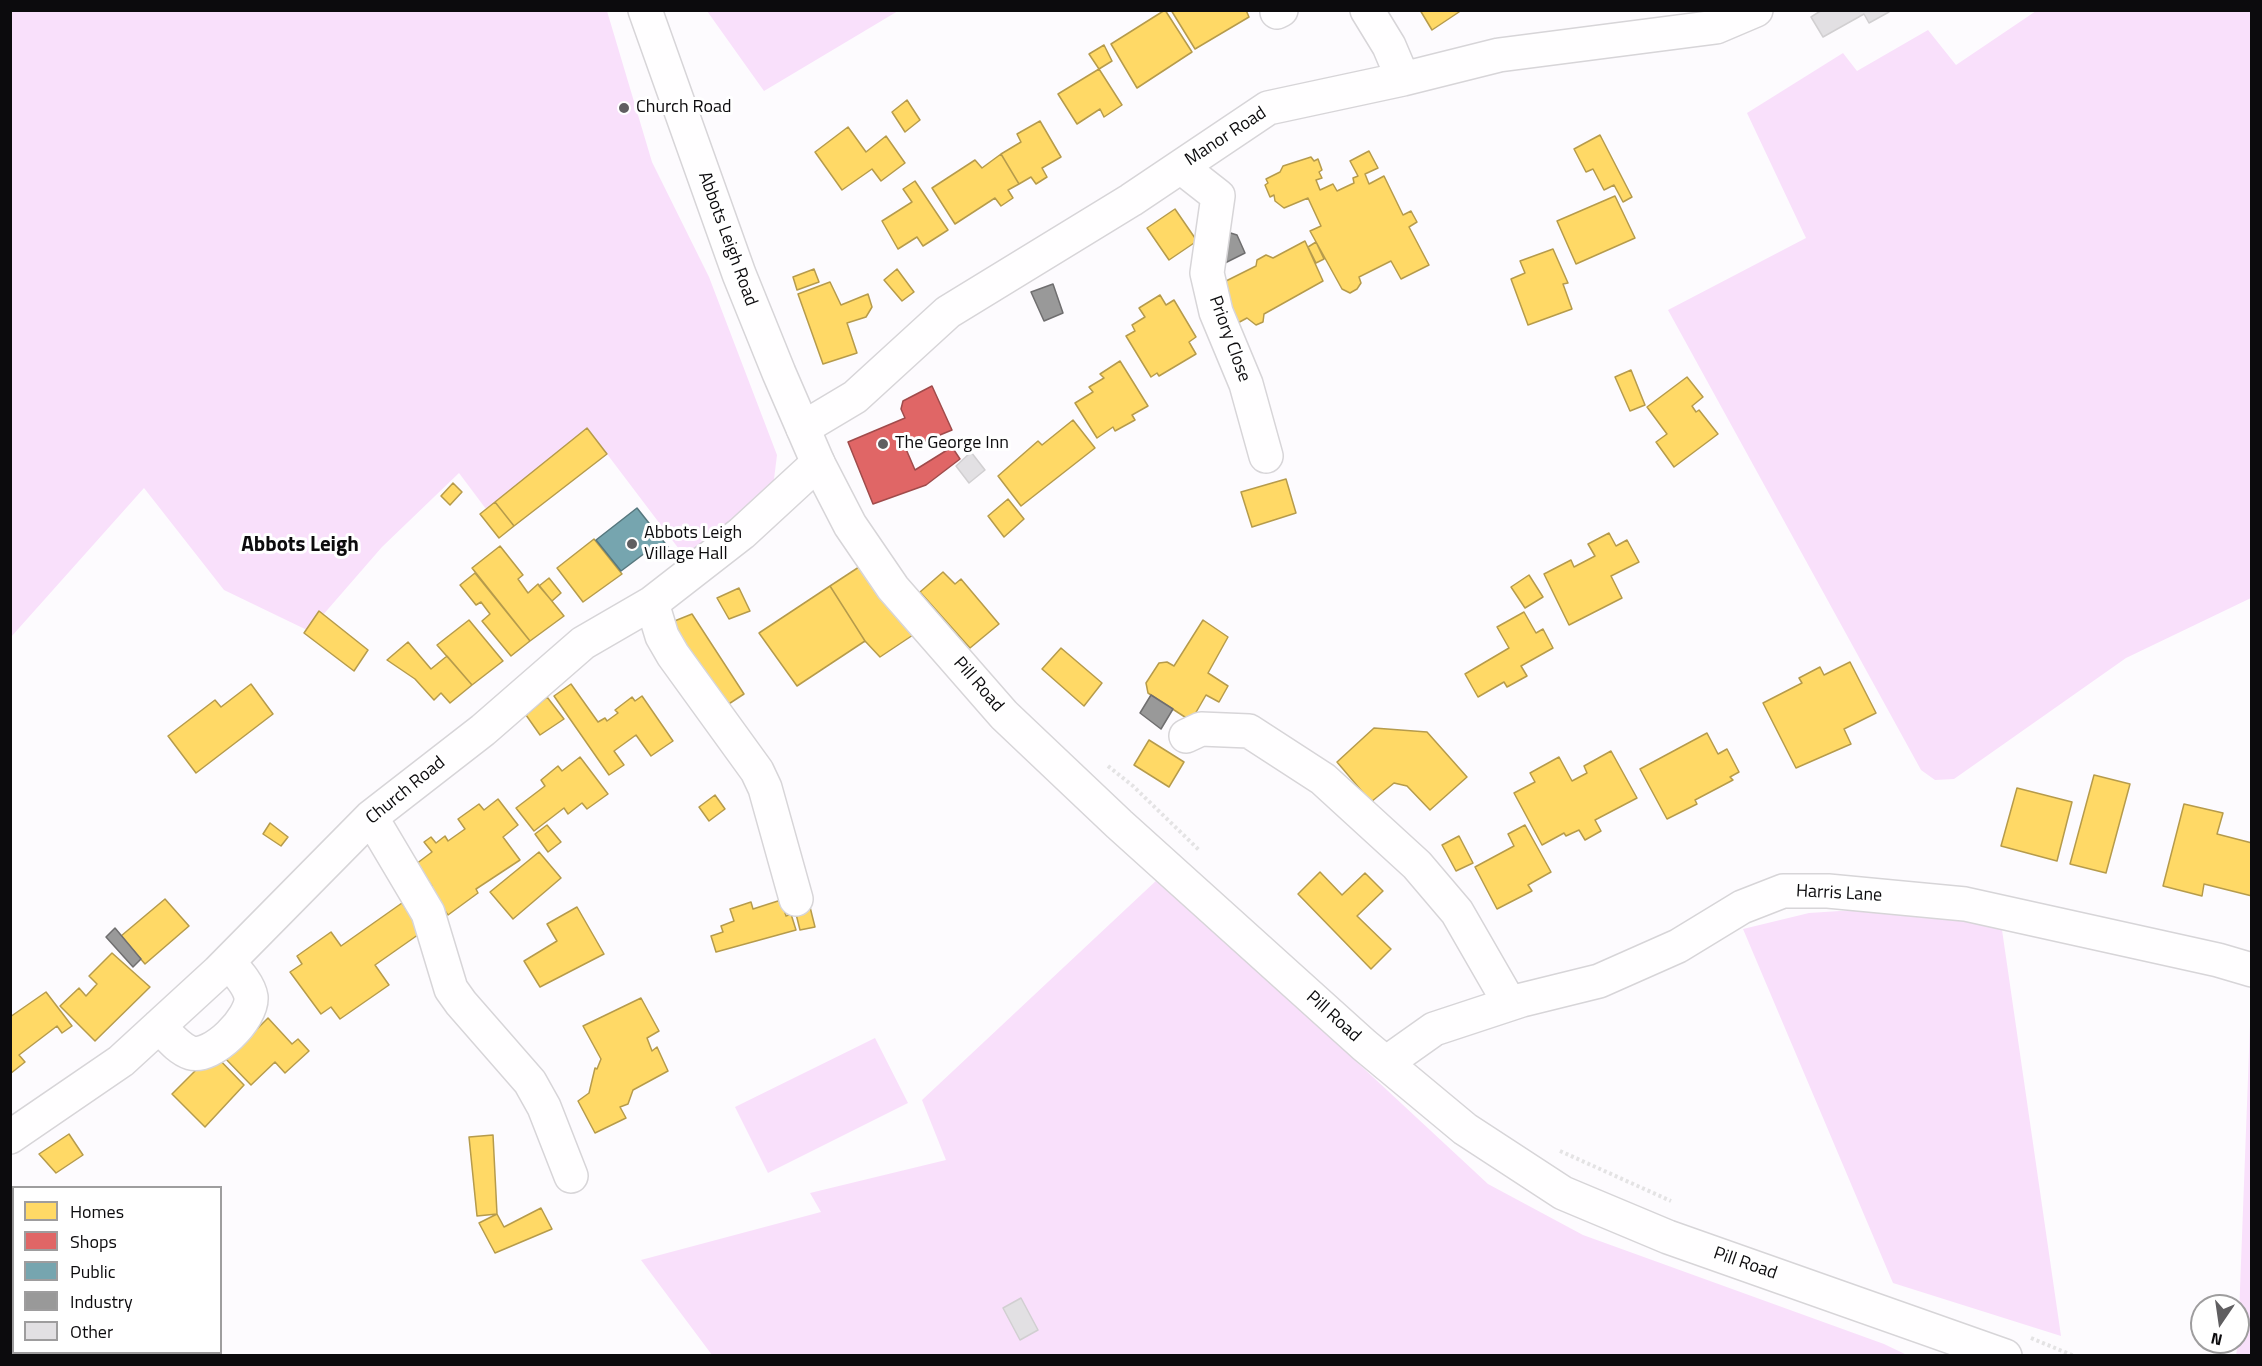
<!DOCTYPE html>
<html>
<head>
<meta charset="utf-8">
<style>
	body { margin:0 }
	#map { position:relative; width:2262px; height:1366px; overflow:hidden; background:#fdfbfe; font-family:"Titillium Web",sans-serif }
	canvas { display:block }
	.frame { position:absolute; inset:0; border:12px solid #0c0b0d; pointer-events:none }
	.legend { position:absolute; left:12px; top:1186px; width:210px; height:168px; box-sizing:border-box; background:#fff; border:2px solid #9e9d9e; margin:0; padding:8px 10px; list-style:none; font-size:18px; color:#0c0b0d }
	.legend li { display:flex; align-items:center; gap:12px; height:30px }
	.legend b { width:30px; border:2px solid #9e9d9e }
	.north { position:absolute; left:2190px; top:1294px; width:60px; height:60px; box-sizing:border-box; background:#fff; border:2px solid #9e9d9e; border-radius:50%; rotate:193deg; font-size:16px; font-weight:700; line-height:24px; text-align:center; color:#0c0b0d }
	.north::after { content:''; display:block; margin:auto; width:21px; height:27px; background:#605f61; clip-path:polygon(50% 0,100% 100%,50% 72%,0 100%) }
</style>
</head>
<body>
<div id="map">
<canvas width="2262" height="1366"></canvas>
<div class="frame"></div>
<ul class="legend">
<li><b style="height:16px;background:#ffd966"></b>Homes</li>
<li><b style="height:16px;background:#e06666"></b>Shops</li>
<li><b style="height:16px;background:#76a5af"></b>Public</li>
<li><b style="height:16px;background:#999"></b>Industry</li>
<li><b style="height:16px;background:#e2e0e3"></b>Other</li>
</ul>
<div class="north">N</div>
</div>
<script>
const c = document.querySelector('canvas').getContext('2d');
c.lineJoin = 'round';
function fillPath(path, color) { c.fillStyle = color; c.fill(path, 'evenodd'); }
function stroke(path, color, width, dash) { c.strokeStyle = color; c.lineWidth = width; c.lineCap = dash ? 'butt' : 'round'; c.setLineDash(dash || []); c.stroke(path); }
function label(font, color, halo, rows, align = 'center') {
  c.font = font + ' "Titillium Web",sans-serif'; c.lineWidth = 6; c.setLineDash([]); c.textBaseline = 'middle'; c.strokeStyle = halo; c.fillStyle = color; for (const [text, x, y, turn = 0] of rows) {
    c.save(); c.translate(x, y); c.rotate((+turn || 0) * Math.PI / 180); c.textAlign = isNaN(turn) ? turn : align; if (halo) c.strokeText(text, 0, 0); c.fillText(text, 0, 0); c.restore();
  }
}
fillPath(new Path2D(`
	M11 11H607L652 162 709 277 777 455 773 487 685 557 607 454 495 502 486 509 459 473 382 547 309 631 224 590 144 488 11 637Z
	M707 11H898L764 91Z
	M2036 11H2251V598L2126 658 1954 779 1935 780 1921 770 1668 310 1806 238 1747 113 1843 53 1857 71 1928 30 1956 65Z
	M1159 878 1488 1184 1583 1235 1884 1344 1907 1355H712L641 1260 821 1212 810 1193 946 1160 922 1100Z
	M1886 908 2001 923 2061 1336 1893 1283 1743 929 1809 913Z
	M2251 998 2252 1355 2236 1356 2238 1342Z
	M875 1038 908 1103 768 1173 735 1107Z`), '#f9e0fb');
const homes = new Path2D(`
	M1165 10 1192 52 1137 88 1111 44Z
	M1171 10H1246L1249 17 1195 49Z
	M1420 10H1462L1432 30Z
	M1104 45 1112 61 1099 69 1089 54Z
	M1099 69 1122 105 1104 117 1100 109 1077 124 1058 94Z
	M907 100 920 120 905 132 892 112Z
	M1040 121 1061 157 1042 168 1047 177 1036 184 1031 177 1019 184 1001 154 1021 142 1017 134Z
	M848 127 866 152 886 136 905 163 881 181 872 169 842 190 815 152Z
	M1600 135 1632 197 1623 202 1614 185 1604 190 1593 169 1586 172 1574 149Z
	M1369 151 1378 168 1365 174 1369 184 1384 176 1403 215 1411 211 1417 222 1409 227 1429 265 1401 279 1391 261 1359 277 1361 283 1357 289 1350 293 1342 289 1310 231 1321 226 1308 198 1284 208 1275 201 1274 195 1270 197 1265 185 1268 183 1266 179 1280 172 1283 166 1311 157 1314 161 1318 159 1322 170 1319 172 1322 178 1316 180 1320 190 1333 184 1337 191 1354 183 1353 178 1358 176 1350 161Z
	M1001 154 1019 184 1008 190 1013 198 1001 206 995 198 955 224 932 188 975 160 982 168Z
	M915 181 948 230 923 246 917 237 898 249 882 221 912 202 903 189Z
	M1615 196 1635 238 1576 264 1557 221Z
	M1175 209 1197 241 1169 260 1147 228Z
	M1305 241 1323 281 1264 314 1263 322 1256 325 1247 318 1234 325 1220 284 1256 266 1257 260 1266 255 1273 258Z
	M1316 242 1324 259 1316 263 1308 247Z
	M1553 249 1568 283 1563 284 1572 309 1528 325 1511 279 1525 273 1520 261Z
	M814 269 819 282 797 290 793 277Z
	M897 269 914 292 902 301 884 280Z
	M830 282 841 305 868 294 872 307 866 317 847 323 857 353 823 364 798 294Z
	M1160 295 1166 305 1174 300 1196 337 1189 342 1196 354 1159 376 1157 373 1151 377 1126 336 1135 331 1132 325 1145 317 1139 308Z
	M1120 361 1148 406 1132 415 1135 420 1115 431 1113 427 1097 438 1075 403 1093 392 1089 387 1104 378 1100 374Z
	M1631 370 1645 405 1630 411 1615 377Z
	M1687 377 1703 397 1692 406 1696 412 1699 410 1718 434 1674 467 1656 442 1667 434 1647 407Z
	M1073 420 1095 448 1021 506 998 476 1038 441 1042 445Z
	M587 428 607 454 514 526 495 502Z
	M1286 479 1296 513 1252 527 1241 492Z
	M453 483 462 492 450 505 441 496Z
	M1008 499 1024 519 1004 537 988 516Z
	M495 502 514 526 499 538 480 514Z
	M1609 533 1616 546 1627 540 1639 562 1611 576 1622 598 1569 625 1544 574 1571 560 1574 567 1595 556 1588 544Z
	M594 539 622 574 583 602 557 568Z
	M500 546 523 575 518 579 528 593 538 584 564 616 530 641 472 568Z
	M859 567 913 635 880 657 865 641 830 586Z
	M943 572 955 584 961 579 999 624 970 648 920 592Z
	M475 573 530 641 511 656 482 621 490 614 481 602 476 605 460 585Z
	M1529 575 1543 597 1525 608 1511 587Z
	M549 578 561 593 552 601 539 586Z
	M830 586 865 641 797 686 759 633Z
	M739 588 750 611 729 619 717 598Z
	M319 611 368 650 354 671 304 633Z
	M1524 612 1536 633 1543 629 1553 648 1521 666 1527 676 1507 687 1504 682 1478 697 1465 674 1509 648 1497 627Z
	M692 614 744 694 721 709 667 624Z
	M469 620 503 661 472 685 437 645Z
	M1203 620 1228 637 1208 673 1228 686 1219 702 1206 695 1191 721 1148 693 1146 683 1159 663 1167 662 1174 666Z
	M408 642 431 669 447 656 472 685 450 703 441 693 434 700 415 679 387 660Z
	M1061 648 1102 683 1084 706 1042 669Z
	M1850 662 1876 713 1844 729 1851 744 1796 768 1763 703 1802 683 1799 678 1820 667 1824 675Z
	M251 684 273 714 196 773 168 736 215 700 221 707Z
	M571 684 598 722 605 718 607 721 618 713 615 710 632 697 635 701 642 696 673 741 651 756 636 735 614 751 624 765 609 775 554 696Z
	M547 697 564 719 540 735 526 715Z
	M1374 728 1427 732 1467 777 1430 810 1407 786 1394 783 1371 802 1337 762Z
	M1707 733 1718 754 1727 749 1739 772 1730 777 1733 780 1695 800 1697 804 1667 819 1640 769Z
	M1149 740 1184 762 1169 787 1134 765Z
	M1611 751 1637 798 1595 820 1601 831 1585 840 1579 830 1566 836 1564 833 1542 845 1514 793 1535 782 1530 773 1559 757 1572 781 1587 773 1584 766Z
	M580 757 608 794 587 809 582 803 568 814 564 808 534 831 516 808 545 786 541 780 558 766 562 771Z
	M2094 775 2130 784 2106 873 2070 864Z
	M2017 788 2072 802 2057 861 2001 846Z
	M715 795 725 809 709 821 699 807Z
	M498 799 518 825 503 837 520 860 476 889 478 893 448 915 429 889 432 886 416 864 432 852 424 842 431 837 436 843 445 836 448 841 465 829 458 819 479 804 484 810Z
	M2184 804 2223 813 2217 834 2252 843V896L2204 884 2202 896 2163 886Z
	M270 823 288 837 281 846 263 834Z
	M547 825 561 842 548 852 535 834Z
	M1525 825 1551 872 1528 885 1532 891 1497 909 1475 867 1514 846 1508 834Z
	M1459 836 1473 863 1456 871 1442 845Z
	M539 852 561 878 513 919 490 892Z
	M1320 872 1342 895 1365 873 1383 891 1357 916 1391 949 1371 969 1298 894Z
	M165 899 189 926 145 964 121 936Z
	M781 900 786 916 791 914 796 930 716 952 711 936 723 932 721 926 734 921 730 909 751 902 753 909Z
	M402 903 422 932 375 965 389 985 340 1019 331 1007 321 1014 290 972 302 964 297 956 331 932 341 946Z
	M577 907 604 954 540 987 524 961 557 941 547 924Z
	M810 907 815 927 800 930 795 910Z
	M112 953 150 987 95 1041 60 1006 79 988 86 996 97 984 89 976Z
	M46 992 72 1026 62 1033 57 1026 19 1055 25 1062 10 1074V1017Z
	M641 998 659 1031 647 1038 652 1051 657 1047 668 1071 633 1090 628 1104 620 1107 626 1118 595 1133 578 1101 589 1093 595 1068 597 1069 601 1059 583 1026Z
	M268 1018 292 1044 298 1039 309 1051 285 1073 275 1062 251 1085 221 1054 251 1035Z
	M213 1053 244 1085 205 1127 172 1094Z
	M69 1134 83 1155 56 1173 39 1154Z
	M493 1135 497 1214 477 1216 469 1137Z
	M13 1201 14 1294 10 1295V1203Z
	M541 1208 552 1229 495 1253 479 1223 497 1214 504 1227Z`);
fillPath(homes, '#ffd966');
stroke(homes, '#b69b4b', 1.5);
const shops = new Path2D(`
	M932 386 952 430 906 449 915 470 952 447 960 459 926 485 873 504 848 442 905 418 901 409 903 401Z`);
fillPath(shops, '#e06666');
stroke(shops, '#a04b4b', 1.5);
const public = new Path2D(`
	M637 508 668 547 655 558 649 550 621 571 596 540Z`);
fillPath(public, '#76a5af');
stroke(public, '#56777e', 1.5);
const industry = new Path2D(`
	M1221 230 1237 235 1245 253 1213 269Z
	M1053 284 1063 313 1044 321 1031 292Z
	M1151 695 1173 709 1161 729 1140 713Z
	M115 928 141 959 133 967 106 937Z`);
fillPath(industry, '#999');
stroke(industry, '#6f6e6f', 1.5);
const building = new Path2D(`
	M1822 10H1889V12L1869 23 1864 14 1823 37 1811 17Z
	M971 452 985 470 969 483 956 466Z
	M1021 1298 1038 1330 1020 1340 1003 1308Z`);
fillPath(building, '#e2e0e3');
stroke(building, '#d1cfd1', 1.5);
const minor = new Path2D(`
	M1367 10 1389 46 1403 79
	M1277 12 1281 10
	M1181 167 1218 196 1207 273 1216 312 1246 384 1266 456
	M803 428 855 397 948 312 1131 200 1268 108 1403 79 1499 55 1716 27 1756 10
	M652 603 662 636 673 655 757 771 765 788 796 899
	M1186 736 1201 729 1249 731 1323 779 1417 865 1457 912 1510 1004
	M371 817 428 913 451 989 461 1003 530 1082 544 1107 571 1176
	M159 1026C168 1035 178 1049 191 1053 212 1059 253 1018 251 997 249 984 236 971 228 962
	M1386 1063 1434 1029 1522 1000 1599 981 1678 946 1742 907 1783 891H1828L1965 904 2218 960 2252 970
	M10 1137 121 1061 218 972 371 817 483 730 583 643 652 603 742 533 818 463`);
const major = new Path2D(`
	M645 10 739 274 779 373 818 463 850 525 893 588 1004 715 1119 824 1364 1045 1465 1129 1563 1193 1668 1237 2005 1356`);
stroke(minor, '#d7d5d8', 36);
stroke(major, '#d7d5d8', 36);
stroke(new Path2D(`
	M1108 766 1133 786 1199 850
	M1560 1151 1671 1201
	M2031 1338 2074 1356`), '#e4e3e4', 4, [3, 3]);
stroke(minor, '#fffeff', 33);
stroke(major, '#fffeff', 33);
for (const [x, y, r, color] of [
	[624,108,6,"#605f61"],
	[883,444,6,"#605f61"],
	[632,544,6,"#605f61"]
]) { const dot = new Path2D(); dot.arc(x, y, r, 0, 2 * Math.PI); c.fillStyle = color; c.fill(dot); stroke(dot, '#fff', 2); }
label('18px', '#0c0b0d', '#fff', [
	["Church Road",636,108],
	["The George Inn",895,444],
	["Abbots Leigh",644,534],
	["Village Hall",644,555]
], 'left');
label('18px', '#0c0b0d', '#fff', [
	["Manor Road",1226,137,-33],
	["Abbots Leigh Road",727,239,70],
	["Priory Close",1229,339,70],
	["Pill Road",978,685,49],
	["Church Road",406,791,-39],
	["Harris Lane",1839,894,3],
	["Pill Road",1333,1017,42],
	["Pill Road",1745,1264,19]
]);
label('bold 21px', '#0c0b0d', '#fff', [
	["Abbots Leigh",300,546]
]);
</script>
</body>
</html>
